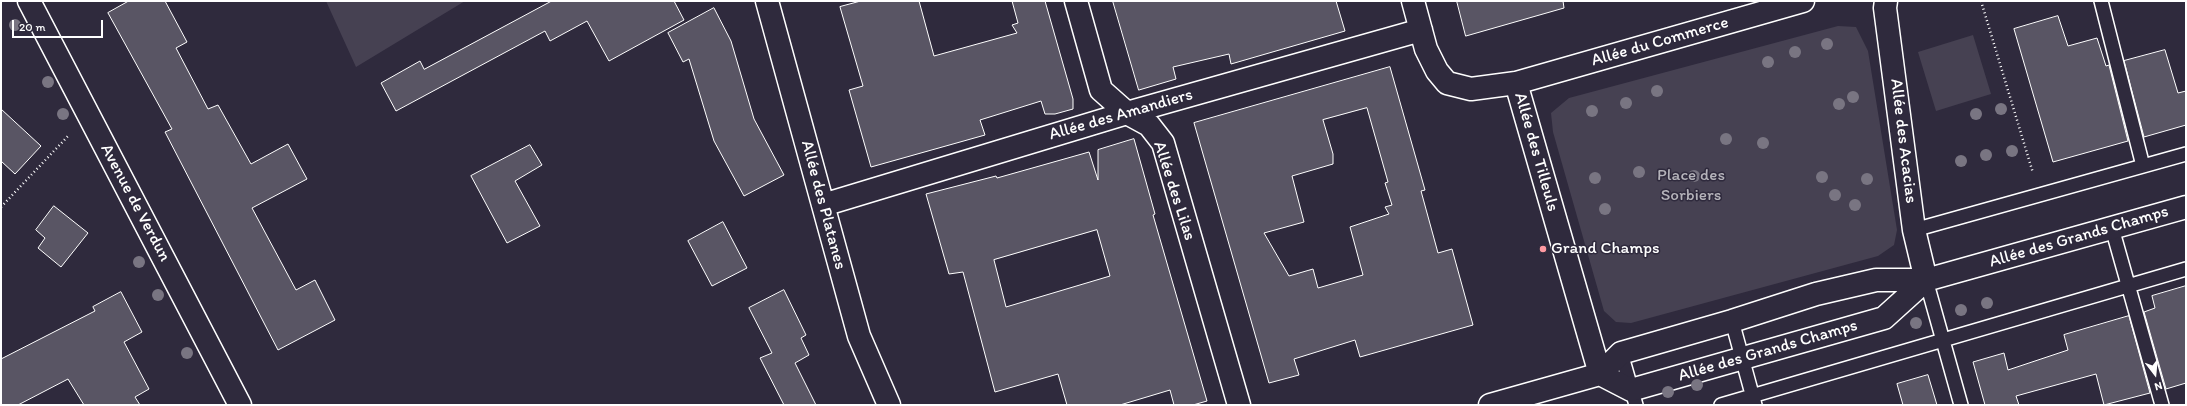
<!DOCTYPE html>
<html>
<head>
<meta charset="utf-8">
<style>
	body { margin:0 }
	#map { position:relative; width:2187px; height:406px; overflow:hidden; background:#2f2a3d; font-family:Itim,sans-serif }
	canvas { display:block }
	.frame { position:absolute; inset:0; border:2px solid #fff; pointer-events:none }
	.north { position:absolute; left:2135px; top:354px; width:40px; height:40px; -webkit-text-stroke:3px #2f2a3d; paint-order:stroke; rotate:164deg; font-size:11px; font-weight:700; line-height:16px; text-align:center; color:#fff }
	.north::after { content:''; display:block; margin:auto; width:14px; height:18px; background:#fff; clip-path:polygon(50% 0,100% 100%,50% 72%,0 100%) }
	.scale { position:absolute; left:12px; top:20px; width:91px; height:18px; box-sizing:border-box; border:2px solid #fff; border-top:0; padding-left:5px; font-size:12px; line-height:14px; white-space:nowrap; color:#fff; -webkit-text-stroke:3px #2f2a3d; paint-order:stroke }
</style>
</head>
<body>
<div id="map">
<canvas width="2187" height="406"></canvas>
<div class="frame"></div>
<div class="north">N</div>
<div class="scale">20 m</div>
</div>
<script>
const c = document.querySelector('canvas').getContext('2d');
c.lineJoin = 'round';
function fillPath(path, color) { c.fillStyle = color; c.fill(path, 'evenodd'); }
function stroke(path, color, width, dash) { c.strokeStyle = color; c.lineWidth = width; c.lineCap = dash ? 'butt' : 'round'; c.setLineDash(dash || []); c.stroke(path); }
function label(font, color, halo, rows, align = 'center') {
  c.font = font + ' Itim,sans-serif'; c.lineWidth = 3; c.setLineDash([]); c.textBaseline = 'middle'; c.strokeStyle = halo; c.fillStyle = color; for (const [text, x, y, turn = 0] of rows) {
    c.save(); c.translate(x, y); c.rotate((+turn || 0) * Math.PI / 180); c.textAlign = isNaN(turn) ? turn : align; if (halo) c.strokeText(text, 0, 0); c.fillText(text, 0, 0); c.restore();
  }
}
fillPath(new Path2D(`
	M326 1H465L356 67Z
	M1838 26 1856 27 1868 51 1897 230 1894 245 1878 256 1631 323 1616 322 1604 311 1553 132 1551 113 1569 98Z
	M1973 35 1991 94 1936 111 1918 52Z`), '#464152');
const building = new Path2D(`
	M129 1H165L187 42 176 48 208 109 218 105 251 164 288 144 307 179 252 208 296 290 315 280 335 320 278 350 165 132 172 129 108 13Z
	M552 1H674L684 20 609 61 587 21 550 41 545 31 396 111 381 83 420 61 424 69Z
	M861 1H919L934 56 1017 33 1012 25 1018 23 1012 1H1045L1073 99V109L1055 114H1045L1041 101 980 120 985 135 871 167 849 90 863 86 840 7Z
	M1113 1H1336L1345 31 1231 64 1229 54 1173 67 1176 79 1139 90Z
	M1457 1H1563L1564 8 1466 36Z
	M714 8 731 41 754 119 784 175 744 196 714 141 689 59 683 62 668 33Z
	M2058 16 2068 46 2097 38 2106 66 2109 65 2128 141 2053 162 2014 29Z
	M2165 50 2178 93 2186 91V125L2144 137 2124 61Z
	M1390 67 1425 190 1421 191 1438 253 1452 249 1473 325 1360 357 1355 340 1294 359 1299 375 1269 383 1194 123ZM1367 108 1388 182 1385 183 1392 205 1385 207 1389 214 1350 227 1363 275 1318 288 1313 269 1289 276 1264 233 1304 222 1292 176 1333 164V154L1323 120Z
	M1 109 41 146 15 174 1 161Z
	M1134 139 1155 214 1153 215 1207 401 1193 405H1174L1170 390 1120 405H1067L1058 374 995 392 963 272 949 274 926 194 996 176 997 178 1089 152 1098 180V150ZM1097 230 1110 276 1006 307 994 260Z
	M530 145 542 165 515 181 540 226 507 243 471 176Z
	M54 206 88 233 61 267 38 248 45 238 36 230Z
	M723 222 747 268 712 286 688 241Z
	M2186 286V383L2166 389 2144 312 2155 308 2152 296Z
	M784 290 806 335 801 338 809 355 795 363 816 405H784L760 358 772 353 749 308Z
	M121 292 142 332 124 342 149 389 135 397 140 405H84L68 379 18 405H1V359L95 311 93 307Z
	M2129 316 2150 393 2104 405 2096 374 2016 396 2019 405H1985L1973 362 2004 353 2008 370 2068 350 2064 335Z
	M1928 375 1937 405H1903L1897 384Z`);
fillPath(building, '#595564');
stroke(building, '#fff', 1);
const service = new Path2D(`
	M2101 1 2143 166
	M2112 228 2162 405
	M1914 230 2186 154
	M1926 280 1961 405
	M1732 321 1755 405
	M1621 353 1636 405
	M1721 405 2186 269`);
const minor = new Path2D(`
	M767 1 859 336 889 405
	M1076 1 1101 90 1127 113 1149 125 1163 143 1239 405
	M1413 1 1426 49 1437 71 1447 83 1471 89 1516 83 1600 374
	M1886 1 1885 8 1914 230 1926 280
	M1516 83 1803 1
	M823 205 1127 113 1421 30
	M1600 374 1631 390 1884 318 1926 280
	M1490 405 1600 374 1621 353 1732 321 1816 294 1876 280H1926L2186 207`);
const secondary = new Path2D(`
	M29 1 240 405`);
stroke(service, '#fff', 16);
stroke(minor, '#fff', 25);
stroke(secondary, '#fff', 25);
stroke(new Path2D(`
	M1981 1 2033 173
	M1 207 69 135`), '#fff', 2.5, [1, 3]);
stroke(service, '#2f2a3d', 13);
stroke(minor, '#2f2a3d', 22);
stroke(secondary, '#2f2a3d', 22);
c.fillStyle = '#797582';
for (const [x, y] of [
	[15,25],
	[1827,44],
	[1795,52],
	[1768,62],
	[48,82],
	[1657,91],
	[1853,97],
	[1626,103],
	[1839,104],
	[2001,109],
	[1592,111],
	[63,114],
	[1976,114],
	[1726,139],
	[1763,143],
	[2012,151],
	[1986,155],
	[1961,161],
	[1639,172],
	[1694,176],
	[1822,177],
	[1595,178],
	[1867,179],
	[1835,195],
	[1855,205],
	[1605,209],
	[139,262],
	[158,295],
	[1987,303],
	[1961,310],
	[1916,323],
	[187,353],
	[1697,385],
	[1668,392]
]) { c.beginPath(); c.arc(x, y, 6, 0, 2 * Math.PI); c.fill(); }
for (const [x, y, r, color] of [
	[1543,249,4,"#ff9aa2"]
]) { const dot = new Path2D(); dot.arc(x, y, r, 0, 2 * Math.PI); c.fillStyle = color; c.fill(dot); stroke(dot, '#2f2a3d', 1.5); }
label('17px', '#fff', '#2f2a3d', [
	["Allée du Commerce",1660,42,-16],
	["Allée des Amandiers",1121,115,-16],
	["Allée des Acacias",1903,141,83],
	["Allée des Tilleuls",1536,152,74],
	["Allée des Lilas",1174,191,72],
	["Avenue de Verdun",135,203,62],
	["Allée des Platanes",823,205,75],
	["Allée des Grands Champs",2079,237,-16],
	["Allée des Grands Champs",1768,351,-16]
]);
label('17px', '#b5b3ba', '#2f2a3d', [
	["Place des",1691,176],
	["Sorbiers",1691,196]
]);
label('17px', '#fff', '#2f2a3d', [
	["Grand Champs",1551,249]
], 'left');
</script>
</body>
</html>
